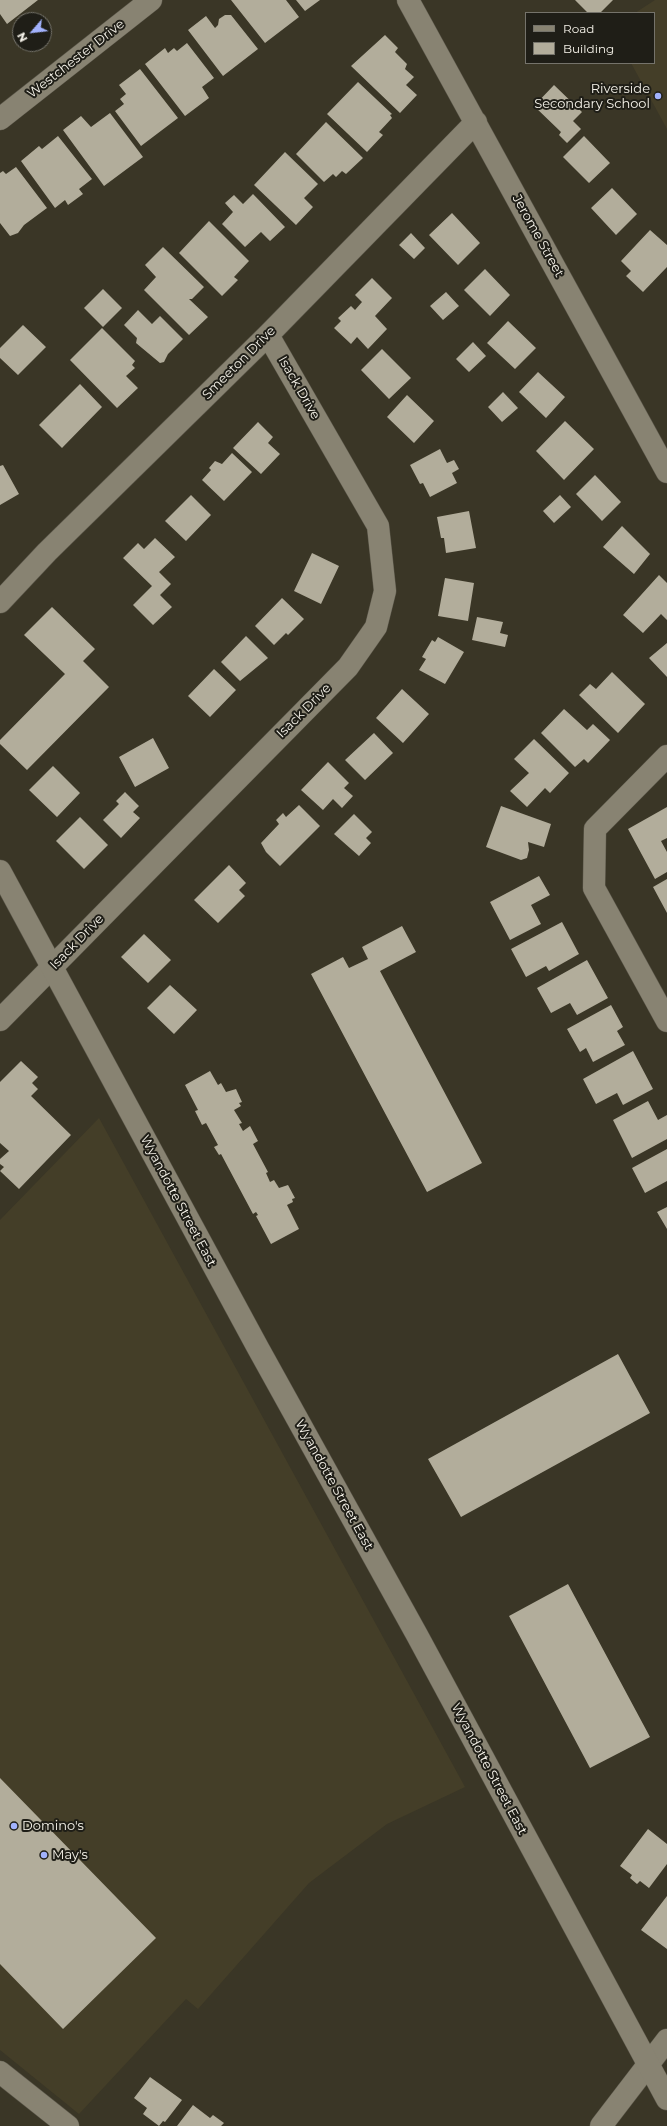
<!DOCTYPE html>
<html>
<head>
<meta charset="utf-8">
<style>
	body { margin:0 }
	#map { position:relative; width:667px; height:2126px; overflow:hidden; background:#3a3626; font-family:Montserrat,sans-serif }
	canvas { display:block }
	.legend { position:absolute; left:525px; top:12px; width:130px; height:52px; box-sizing:border-box; background:#1f1e17; border:1px solid #75736b; margin:0; padding:5px 7px; list-style:none; font-size:12px; color:#f6f3ea }
	.legend li { display:flex; align-items:center; gap:8px; height:20px }
	.legend b { width:20px; border:1px solid #75736b }
	.north { position:absolute; left:12px; top:12px; width:40px; height:40px; box-sizing:border-box; background:#1f1e17; border:1px solid #75736b; border-radius:50%; rotate:242deg; font-size:11px; font-weight:700; line-height:16px; text-align:center; color:#f6f3ea }
	.north::after { content:''; display:block; margin:auto; width:14px; height:18px; background:#a2b2fd; clip-path:polygon(50% 0,100% 100%,50% 72%,0 100%) }
</style>
</head>
<body>
<div id="map">
<canvas width="667" height="2126"></canvas>
<ul class="legend">
<li><b style="height:5px;background:#888372"></b>Road</li>
<li><b style="height:11px;background:#b2ad9b"></b>Building</li>
</ul>
<div class="north">N</div>
</div>
<script>
const c = document.querySelector('canvas').getContext('2d');
c.lineJoin = 'round';
function fillPath(path, color) { c.fillStyle = color; c.fill(path, 'evenodd'); }
function stroke(path, color, width, dash) { c.strokeStyle = color; c.lineWidth = width; c.lineCap = dash ? 'butt' : 'round'; c.setLineDash(dash || []); c.stroke(path); }
function label(font, color, halo, rows, align = 'center') {
  c.font = font + ' Montserrat,sans-serif'; c.lineWidth = 4; c.setLineDash([]); c.textBaseline = 'middle'; c.strokeStyle = halo; c.fillStyle = color; for (const [text, x, y, turn = 0] of rows) {
    c.save(); c.translate(x, y); c.rotate((+turn || 0) * Math.PI / 180); c.textAlign = isNaN(turn) ? turn : align; if (halo) c.strokeText(text, 0, 0); c.fillText(text, 0, 0); c.restore();
  }
}
fillPath(new Path2D(`
	M655 0H667V129L631 63H654V13H635Z
	M99 1118 465 1787 387 1824 309 1883 198 2009 186 1999 79 2114 0 2050V1220Z`), '#443e28');
fillPath(new Path2D(`
	M0 0H38L7 24 0 14Z
	M231 0H286L299 17 265 43Z
	M296 0H320L305 11Z
	M575 0H613L600 13H588Z
	M225 15H231L258 49 223 76 188 30 206 16 215 28 218 25 219 19Z
	M385 35 398 48 395 52 407 64 405 69 414 77 406 85 417 95 400 113 351 66Z
	M187 43 214 78 202 87 209 98 185 116 145 64 165 48 168 53 174 48 177 51Z
	M140 69 178 118 141 146 115 111 124 104 120 99 126 94 119 85Z
	M358 82 392 114 390 115 392 118 379 132 383 135 367 152 327 114Z
	M554 85 582 112 573 121 581 129 567 143 559 135 561 132 534 106Z
	M110 113 143 157 104 186 63 130 81 116 91 127Z
	M326 122 363 158 346 174 342 171 336 177 333 174 324 182 296 154Z
	M58 136 92 179 79 189 83 194 68 205 65 200 55 208 21 161 39 146 42 149Z
	M584 136 610 163 589 183 563 157Z
	M285 152 318 184 304 198 313 207 296 225 254 185Z
	M16 167 47 208 24 225 18 233 10 236 0 223V173L3 171 6 174Z
	M612 188 637 214 616 235 591 208Z
	M253 194 285 227 270 241 261 232 245 247 222 224 233 212 225 203 234 195 243 204Z
	M452 213 480 243 458 265 429 235Z
	M209 221 249 261 234 277 238 280 222 296 179 253Z
	M650 230 667 245V267L643 292 626 276 631 271 621 261Z
	M411 233 425 248 414 259 399 245Z
	M163 247 204 287 192 299H189L208 317 189 335 144 290 156 277 145 265Z
	M485 269 510 295 490 316 464 290Z
	M372 278 392 298 375 316 387 329 368 349 357 337 351 344 334 328 341 321 338 318 351 306 355 310 362 302 355 295Z
	M103 289 122 308 103 327 84 308Z
	M446 292 459 306 443 320 430 306Z
	M138 310 152 324 160 316 183 339 168 354 164 362 160 363 136 343 137 338 124 325Z
	M508 321 536 348 515 369 487 343Z
	M23 325 46 347 18 375 0 358V348Z
	M102 328 135 361 132 365 135 368 126 376 138 388 117 408 70 360Z
	M473 342 486 356 469 372 456 359Z
	M382 349 411 378 389 399 361 370Z
	M538 372 565 397 546 418 519 392Z
	M80 384 102 407 62 448 39 425Z
	M503 392 518 408 502 422 488 407Z
	M407 395 434 421 414 443 387 417Z
	M565 421 594 449 564 480 536 451Z
	M258 422 273 437 268 443 280 454 261 474 233 448Z
	M440 449 447 463 454 460 459 469 452 473 457 483 430 497 423 483 420 484 410 465Z
	M232 453 252 472 224 501 202 480 211 470 209 468 215 461 222 464Z
	M3 465 19 494 0 505V466Z
	M595 475 621 502 602 521 576 494Z
	M191 495 211 515 186 541 165 521Z
	M560 495 571 507 554 523 543 511Z
	M469 511 476 548 446 553 444 538H441L437 517Z
	M622 526 650 554 634 574 603 547Z
	M155 538 175 557 159 572 171 584 160 595 172 607 153 625 133 605 152 586 123 558 138 543 144 549Z
	M312 553 339 566 321 604 294 591Z
	M659 575 667 583V620L661 614 643 633 623 615Z
	M445 578 474 583 468 621 438 616Z
	M282 598 304 619 288 635 286 633 274 645 255 626Z
	M52 607 95 649 83 661 109 687 27 770 0 744V740L65 674 24 635Z
	M477 617 503 622 500 633 508 635 505 647 472 640Z
	M246 636 268 658 240 681 221 662Z
	M438 637 464 652 445 684 419 670 426 659 422 657 432 640 435 642Z
	M667 643V677L649 658Z
	M214 669 236 690 210 717 188 696Z
	M612 672 645 704 618 733 579 695 590 684 596 689Z
	M402 689 429 714 403 743 376 718Z
	M564 709 587 730 593 724 610 740 588 763 584 759 575 767 541 733Z
	M374 733 393 753 365 780 345 760Z
	M153 738 169 768 135 787 119 757Z
	M534 739 569 773 550 793 545 788 527 807 510 791 529 773 514 759Z
	M328 762 349 783 344 788 353 796 342 808 333 799 323 810 301 790Z
	M53 766 80 793 57 817 29 790Z
	M125 792 139 806 133 812 140 818 121 838 103 820 119 804 116 801Z
	M299 805 320 826 280 866 266 852 261 843 279 824 276 820 283 813 286 817Z
	M501 806 551 824 544 847 528 842 529 850 527 858 521 860 486 847Z
	M667 807V838L661 841 667 852V872L655 879 628 829Z
	M354 814 372 832 366 838 371 843 359 856 334 834Z
	M80 817 108 845 84 869 56 841Z
	M229 865 246 883 239 890 245 896 218 923 194 900Z
	M539 876 550 895 531 905 541 924 510 940 490 902Z
	M667 879V913L653 887Z
	M562 922 579 954 549 971 546 966 526 977 511 949Z
	M402 926 416 952 380 971 482 1163 427 1192 311 974 343 957 349 968 368 959 362 947Z
	M144 934 171 960 148 983 121 957Z
	M587 960 608 998 577 1015 570 1003 551 1013 537 988Z
	M170 985 197 1010 174 1034 147 1008Z
	M611 1005 623 1027 617 1031 625 1045 593 1062 586 1048 580 1052 567 1029Z
	M633 1051 653 1089 623 1105 617 1093 596 1104 583 1079Z
	M21 1061 38 1077 32 1083 38 1089 31 1096 71 1135 19 1189 0 1171 4 1167 0 1164V1159L9 1151 0 1143V1082Z
	M210 1071 218 1085 221 1083 226 1092 236 1089 242 1102 239 1103 241 1106 234 1110 242 1123 239 1124 243 1131 250 1126 258 1141 253 1144 268 1172 266 1173 270 1182 274 1180 279 1188 288 1185 295 1198 292 1199 293 1202 287 1205 299 1229 271 1244 256 1216 258 1215 256 1212 253 1214 221 1154 219 1155 214 1147 218 1145 206 1123 202 1125 195 1111 198 1110 185 1085Z
	M648 1101 658 1120 667 1115V1139L632 1158 613 1120Z
	M667 1149V1181L645 1193 632 1168Z
	M667 1207V1229L657 1212Z
	M618 1354 650 1413 461 1517 428 1459Z
	M568 1584 650 1737 590 1768 509 1616Z
	M0 1778 156 1938 63 2029 0 1964Z
	M648 1829 667 1844V1864L649 1888 640 1881 637 1884 630 1878 632 1875 620 1866Z
	M667 1896V1949L641 1930Z
	M150 2077 182 2100 165 2122 163 2121 159 2126 143 2114 147 2108 134 2098Z
	M193 2105 210 2118 213 2115 224 2123 221 2126H177Z`), '#b2ad9b');
const minor = new Path2D(`
	M408 0 667 472
	M0 119 151 0
	M0 602 47 552 268 335 476 122
	M667 756 595 829 594 888 667 1021
	M0 1020 348 667 376 627 385 591 378 526 268 335
	M0 2072 68 2126
	M601 2126 667 2040`);
const tertiary = new Path2D(`
	M0 871 258 1348 417 1635 667 2099`);
stroke(minor, '#595548', 23);
stroke(tertiary, '#595548', 23);
stroke(minor, '#888372', 22);
stroke(tertiary, '#888372', 22);
for (const [x, y, r, color] of [
	[658,96,4,"#a2b2fd"],
	[14,1826,4,"#a2b2fd"],
	[44,1855,4,"#a2b2fd"]
]) { const dot = new Path2D(); dot.arc(x, y, r, 0, 2 * Math.PI); c.fillStyle = color; c.fill(dot); stroke(dot, '#1f1e17', 1.5); }
label('13px', '#f6f3ea', '#1f1e17', [
	["Westchester Drive",76,59,-38],
	["Jerome Street",538,236,61],
	["Smeeton Drive",239,363,-45],
	["Isack Drive",299,388,60],
	["Isack Drive",304,711,-45],
	["Isack Drive",77,942,-46],
	["Wyandotte Street East",178,1201,62],
	["Wyandotte Street East",334,1485,61],
	["Wyandotte Street East",489,1769,62]
]);
label('13px', '#f6f3ea', '#1f1e17', [
	["Riverside",650,89,"right"],
	["Secondary School",650,104,"right"],
	["Domino's",22,1826],
	["May's",52,1855]
], 'left');
</script>
</body>
</html>
